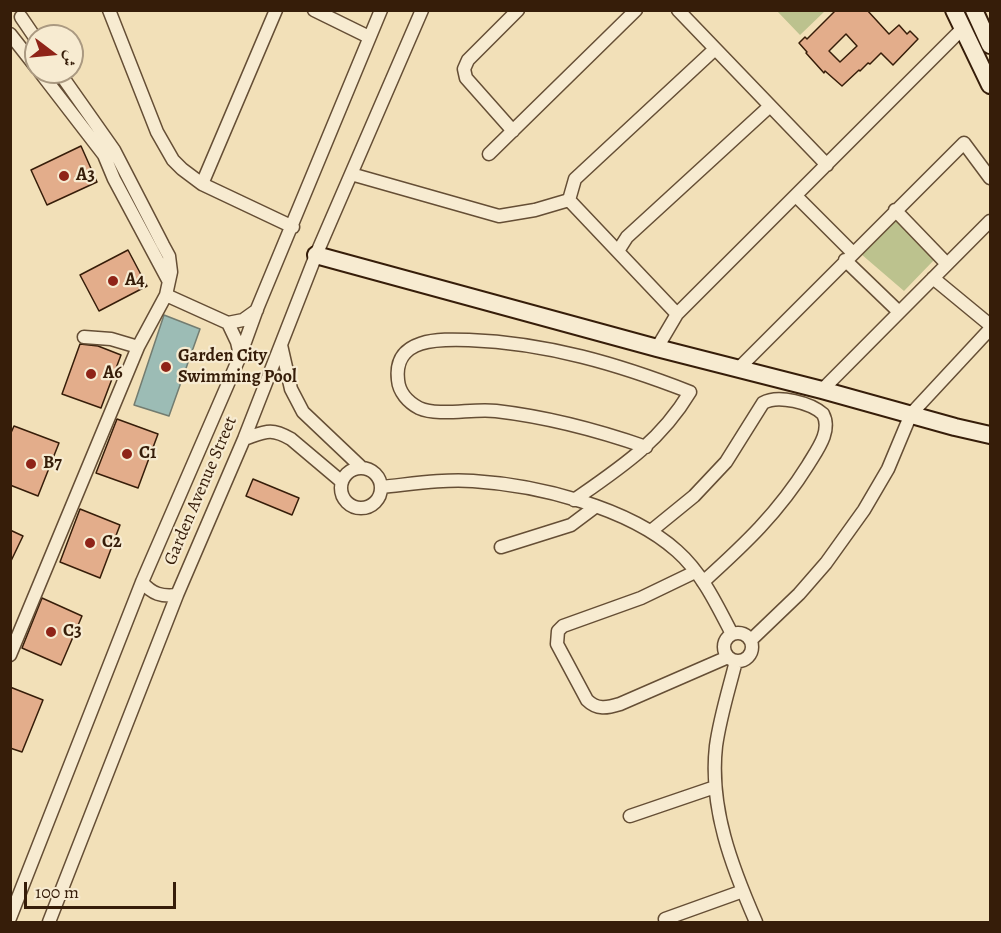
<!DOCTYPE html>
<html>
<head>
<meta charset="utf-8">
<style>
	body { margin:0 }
	#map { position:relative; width:1001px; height:933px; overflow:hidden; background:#f2e0b8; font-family:Alegreya,Amiri,serif }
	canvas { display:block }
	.frame { position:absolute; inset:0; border:12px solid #361d09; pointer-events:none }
	.north { position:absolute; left:24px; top:24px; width:60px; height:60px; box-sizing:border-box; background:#f7ebd1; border:2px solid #aa9981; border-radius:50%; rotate:106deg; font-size:16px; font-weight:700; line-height:24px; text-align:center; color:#361d09 }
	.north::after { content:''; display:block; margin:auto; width:21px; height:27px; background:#8f2418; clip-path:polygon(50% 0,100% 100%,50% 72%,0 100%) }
	.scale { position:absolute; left:24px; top:882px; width:152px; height:27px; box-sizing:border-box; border:3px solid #361d09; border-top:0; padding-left:8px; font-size:18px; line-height:21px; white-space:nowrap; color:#361d09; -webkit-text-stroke:4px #f7ebd1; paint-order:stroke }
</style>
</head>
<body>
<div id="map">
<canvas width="1001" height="933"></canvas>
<div class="frame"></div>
<div class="north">ش</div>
<div class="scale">100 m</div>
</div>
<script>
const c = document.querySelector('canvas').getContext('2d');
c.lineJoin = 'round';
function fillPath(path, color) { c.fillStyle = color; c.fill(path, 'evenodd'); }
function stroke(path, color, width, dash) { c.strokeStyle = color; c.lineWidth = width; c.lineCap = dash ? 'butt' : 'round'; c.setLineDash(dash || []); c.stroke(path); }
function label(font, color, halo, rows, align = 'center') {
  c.font = font + ' Alegreya,serif'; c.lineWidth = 4.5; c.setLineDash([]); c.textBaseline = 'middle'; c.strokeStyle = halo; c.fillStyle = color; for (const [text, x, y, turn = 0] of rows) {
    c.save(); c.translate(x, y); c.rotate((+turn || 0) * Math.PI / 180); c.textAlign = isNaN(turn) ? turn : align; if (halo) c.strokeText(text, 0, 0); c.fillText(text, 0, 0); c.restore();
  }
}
fillPath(new Path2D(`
	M777 11H825L800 35Z
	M895 218 934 260 904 291 861 254Z`), '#bcc28e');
const water = new Path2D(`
	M164 315 200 329 169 416 134 405Z`);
fillPath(water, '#9cbcb5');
stroke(water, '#737c70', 1.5);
const building = new Path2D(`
	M836 10H867L889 34 899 25 907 34 910 31 918 39 893 65 881 53 870 64 868 63 860 71 859 70 842 86 825 71 824 73 806 53 807 52 799 43 805 37 807 39ZM846 34 857 46 840 62 829 51Z
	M81 146 97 182 47 205 31 170Z
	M128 250 147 286 99 311 80 275Z
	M80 344 98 346 121 355 101 408 62 394Z
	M117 419 158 434 138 488 96 473Z
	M14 426 59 443 38 496 10 485V435Z
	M253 479 299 498 292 515 246 496Z
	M80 509 120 525 100 578 60 562Z
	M10 530 23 536 10 563Z
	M42 598 82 616 61 665 22 648Z
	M10 687 43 700 22 752 10 748Z`);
fillPath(building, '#e3ad8b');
stroke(building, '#361d09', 1.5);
const street = new Path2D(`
	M109 10 157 132 173 160 182 169 202 184 293 227
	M314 10 369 37
	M678 10 827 165
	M21 17 36 39
	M10 34 36 67
	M40 72 104 155 114 179 168 280
	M513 131 466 78 464 69 468 60 518 10
	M489 154 636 10
	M351 174 499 216 535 210 569 200
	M202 184 276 10
	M796 196 853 253
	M895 210 947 264
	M618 251 627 237 770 106
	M845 260 899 312
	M933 278 990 325
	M166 295 228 323 243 320 257 310
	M677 314 569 200 575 179 715 49
	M228 323 237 342 240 355
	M84 337 111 339 138 347
	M281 345 291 389 303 412 361 467
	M657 348 677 314 963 28
	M738 369 964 143 990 178
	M822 390 990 221
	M244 439C265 432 270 427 291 439L342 482
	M341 488a20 20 0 1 1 40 0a20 20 0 1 1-40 0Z
	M382 487C412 484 442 479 473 481 537 485 628 507 677 551 702 573 717 605 732 634
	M574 500C620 468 660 442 690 392 618 364 547 343 469 340 441 339 393 337 398 380 399 392 408 402 419 408 439 417 473 408 496 411 548 417 597 430 646 447
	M651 531 694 496 726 462 763 403C778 394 811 403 823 414 832 431 817 450 808 465 778 513 745 544 703 582
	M501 547 571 525 595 507
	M695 572 641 598 563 626 558 631 557 644 587 700C597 710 607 708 620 704L728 657
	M142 582C152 594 162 597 177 595
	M724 647a14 14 0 1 1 28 0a14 14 0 1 1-28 0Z
	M751 640 799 594 826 563 864 510 888 469 911 414 990 329
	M10 655 138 347 166 295 171 272 169 256 163 245 114 150 59 72
	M736 661C729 689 720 717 716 746 709 808 732 867 756 922
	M630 816 715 787
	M10 918 142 582 240 356 257 309 381 10
	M665 919 743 891
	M49 922 177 595 244 439 316 255 422 10`);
const secondary = new Path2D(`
	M954 10 990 85
	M974 10 990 45
	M316 255 657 348 822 390 955 427 990 435`);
stroke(street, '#654e35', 15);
stroke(secondary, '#361d09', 20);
stroke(street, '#f7ebd1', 12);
stroke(secondary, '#f7ebd1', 16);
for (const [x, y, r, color] of [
	[64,176,6,"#8f2418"],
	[113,281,6,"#8f2418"],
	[166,367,6,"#8f2418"],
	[91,374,6,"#8f2418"],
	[127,454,6,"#8f2418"],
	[31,464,6,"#8f2418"],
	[90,543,6,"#8f2418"],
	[51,632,6,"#8f2418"]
]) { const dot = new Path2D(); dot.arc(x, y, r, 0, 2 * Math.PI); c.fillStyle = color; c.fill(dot); stroke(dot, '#f7ebd1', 2); }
label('bold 18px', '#361d09', '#f7ebd1', [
	["A3",76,176],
	["A4",125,281],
	["Garden City",178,357],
	["Swimming Pool",178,378],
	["A6",103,374],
	["C1",139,454],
	["B7",43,464],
	["C2",102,543],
	["C3",63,632]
], 'left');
label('18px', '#361d09', '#f7ebd1', [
	["Garden Avenue Street",201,491,-67]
]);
</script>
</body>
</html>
